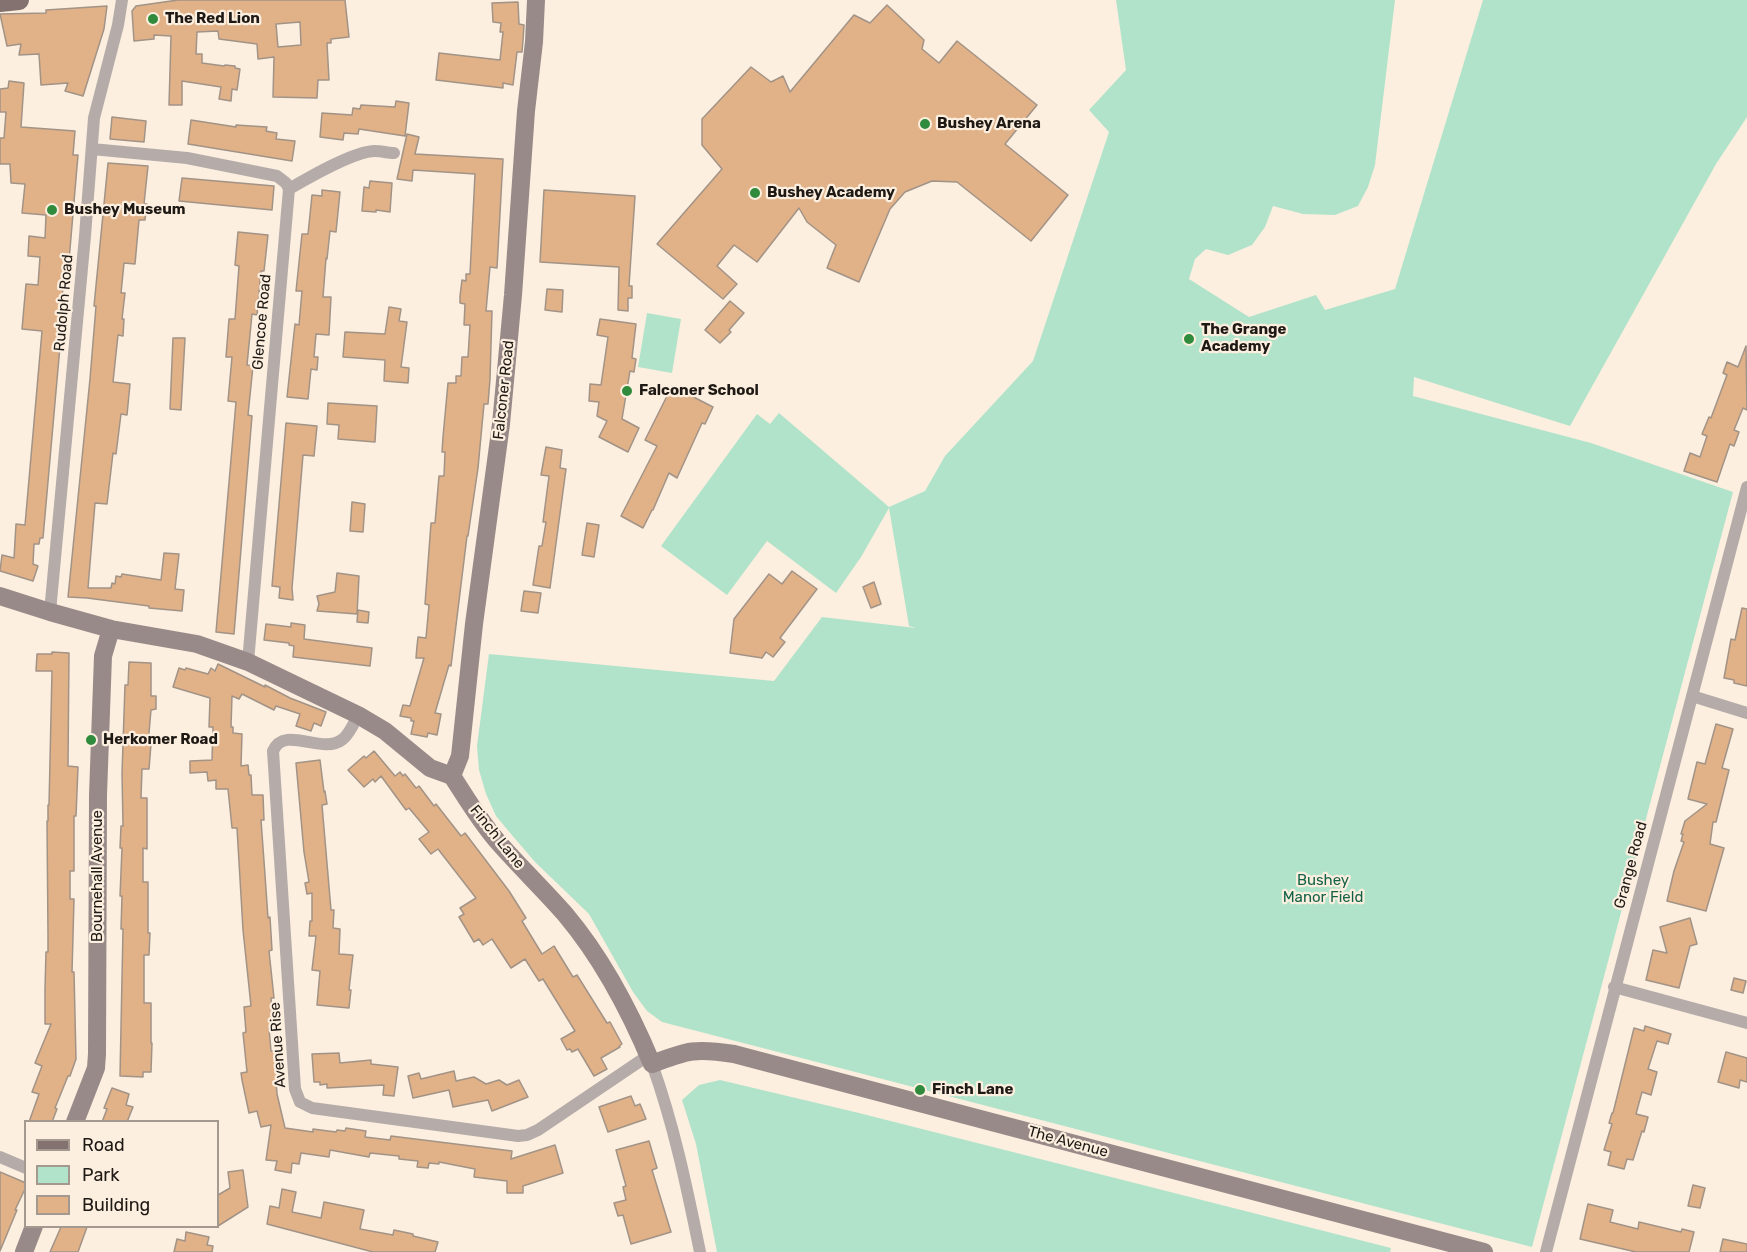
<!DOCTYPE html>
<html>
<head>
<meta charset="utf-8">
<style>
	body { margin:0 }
	#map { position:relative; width:1747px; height:1252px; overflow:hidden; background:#fcefdf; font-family:Rubik,sans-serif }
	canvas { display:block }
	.legend { position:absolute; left:24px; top:1120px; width:195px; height:108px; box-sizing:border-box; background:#fcefdf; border:2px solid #a3998e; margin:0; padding:8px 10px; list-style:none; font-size:18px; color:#1e1914 }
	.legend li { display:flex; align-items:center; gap:12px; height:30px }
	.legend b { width:30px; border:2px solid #a3998e }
</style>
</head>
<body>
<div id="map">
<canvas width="1747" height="1252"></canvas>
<ul class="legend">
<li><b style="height:8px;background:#83726f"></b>Road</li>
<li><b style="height:16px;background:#b1e3cb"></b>Park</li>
<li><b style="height:16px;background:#e1b188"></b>Building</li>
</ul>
</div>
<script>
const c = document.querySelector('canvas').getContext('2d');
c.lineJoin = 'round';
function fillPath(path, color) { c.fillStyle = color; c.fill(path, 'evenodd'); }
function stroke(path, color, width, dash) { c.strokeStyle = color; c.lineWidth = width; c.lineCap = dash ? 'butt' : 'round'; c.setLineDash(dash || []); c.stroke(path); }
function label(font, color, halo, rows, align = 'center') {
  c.font = font + ' Rubik,sans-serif'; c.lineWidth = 4.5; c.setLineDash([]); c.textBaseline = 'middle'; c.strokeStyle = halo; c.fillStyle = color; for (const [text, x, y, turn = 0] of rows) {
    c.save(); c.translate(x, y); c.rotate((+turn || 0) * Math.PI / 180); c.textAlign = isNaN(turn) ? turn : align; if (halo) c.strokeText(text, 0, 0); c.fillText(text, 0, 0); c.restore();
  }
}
fillPath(new Path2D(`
	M1116 0H1395L1375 165 1368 187 1358 206 1335 215 1303 214 1273 206 1265 227 1252 245 1228 255 1206 249 1195 259 1189 279 1249 317 1316 295 1325 310 1395 289 1483 0H1747V117L1716 164 1570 426 1414 377 1413 396 1591 443 1733 492 1532 1247 662 1022 647 1011 633 992 589 914 535 862 511 834 496 816 486 794 479 770 477 746 489 654 774 681 822 617 916 628 909 626 889 508 861 557 836 593 767 541 727 595 661 546 757 414 770 424 779 413 889 507 925 491 945 456 1033 361 1109 132 1089 110 1126 70Z
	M647 313 681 319 672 373 638 367Z
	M720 1080 859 1113 1391 1248 1390 1252H717L696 1144 682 1100 699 1085Z`), '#b1e3cb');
const building = new Path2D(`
	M178 0H345L349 37 331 39V43H327L329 80H318L317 98 273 97 274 57 258 59 257 44 219 39 218 31 197 32 196 54H202V63L224 66 225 65 235 66V68L240 69 237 90 232 89 231 101 219 99 221 87 182 81V105H169L171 36 154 35V39L134 41 132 11 136 6ZM300 22 301 45 278 47 276 24Z
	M518 2 519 24 524 25 523 41 522 52H517L513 85 503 83V88L436 80 439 53 500 60 503 32H500L501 23 493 22 492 3Z
	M887 5 924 40 922 49 939 63 957 41 1037 105 1005 144 1068 195 1031 241 957 182 932 181 905 192 890 209 859 282 827 268 836 245 807 222 799 208 757 262 734 245 717 266 737 284 723 299 657 244 722 169 702 145V119L751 67 771 82 783 76 790 92 854 15 870 23Z
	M107 6 104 29 83 96 65 91 68 83 41 85 39 54 19 55 21 44 7 46 0 14 46 13V10Z
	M9 81 24 83 21 127 75 131 73 155H78L67 284H63L61 335 43 538H40L39 544H34L33 564 38 566 33 581 0 571 2 555 14 558 16 524 25 525 42 331 22 329 26 284 38 285 40 257 28 256 29 236 45 238 46 215 22 213 25 184 11 183 10 164H0V138H4L6 112H0V89L8 88Z
	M396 101 409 103 405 136 359 129 358 134 344 133 343 140 320 137 322 113 352 115 353 108 360 109 361 105 395 107Z
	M112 117 146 121 144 142 110 139Z
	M191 120 236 127V125L267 127 266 131 277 133 276 139 295 141 292 161 188 144Z
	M407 134 419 137 415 154 503 159 497 268 490 267 486 311H492L490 379 488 404H484L478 468 468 536H467L451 666 449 665 435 713 441 714 437 735 428 733 427 737 411 734 414 721H411V718L400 716 403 705 410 706 424 658H416L417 646 418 637 426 638 429 605 425 604 431 523H435L439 476H444L445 452H442L443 437 448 383H456V376H461L462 357H468L470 325H464L465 304 460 303V296L462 280 466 281V274H470L475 174 413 170 412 181 397 179Z
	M108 163 148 166 144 204H147L145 220H139L135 264 124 263 121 293H125L122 319H124L123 336 118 335 113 382 130 384 127 415 121 414 116 454 113 453 107 504 95 503 88 588H111L112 583 115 584 116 576 121 577 122 574 161 580 164 553 179 554 175 589 184 590 182 611 149 608V606L87 598 68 597 90 379 96 306H94Z
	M182 178 274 186 272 210 179 201Z
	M370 181 392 183 390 212 376 210V212L362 211 364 187 369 188Z
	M322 190 340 192 336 232 330 231 327 259 326 258 323 297H331L329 335 316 334 314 357H318L317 370 311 369 308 399 287 397 295 324 299 325 302 291H296L302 234H308L312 195 322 196Z
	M544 190 635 196 629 286H632V298H628V311L618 310 619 267 540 262Z
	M238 232 268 235 264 271H261L257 315 252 314 247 365 253 366 248 415 252 416 234 634 216 632 236 402 228 401 232 357H226L229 319H235L239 266 235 265Z
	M547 289 563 290 562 312 545 310Z
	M730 301 744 313 729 330 731 332 720 343 705 330Z
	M389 307 401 309 399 321 407 322 401 367 409 368 408 383 384 381 385 360 343 357 345 332 385 334Z
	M600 319 636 324 632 358 636 359 634 372 630 371 622 419 639 428 628 452 599 437 607 421 597 416 599 402 589 401 590 384 601 385 608 337 597 335Z
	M173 338H185L181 410 170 409Z
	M1746 346 1747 410 1743 408 1734 430 1739 432 1734 446 1730 444 1717 482 1684 471 1690 453 1700 457 1707 436 1702 434 1709 417 1711 418 1727 375 1723 373 1727 362 1738 367Z
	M672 386 713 407 705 424 702 423 677 478 669 473 653 510H652L643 528 621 516 657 446 645 440Z
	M328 403 377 406 375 442 338 439 339 425 327 424Z
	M286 423 317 426 314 456 303 455 292 588 293 600 279 598 280 587 272 586Z
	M546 447 562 450 560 468 566 469 550 588 533 585 539 546H542L546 522H543L549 476 541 475Z
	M352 502 365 504 363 532 350 531Z
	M587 523 599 525 594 557 582 555Z
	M792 571 817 589 780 638 785 642 773 657 766 652 762 658 730 653 734 619 769 574 782 584Z
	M337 573 359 576 357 614 317 611 319 604 317 596 335 592Z
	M874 582 881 604 871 608 863 587Z
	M524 591 541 593 538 613 521 611Z
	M1742 608 1747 609V686L1734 683V680L1724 678 1731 639 1735 640Z
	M358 610 369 612 368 623 357 622Z
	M291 623 305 625 304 639 372 648 370 666 293 657 294 646 289 645V643L264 640 266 624 291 627Z
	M52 652 69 653 68 766 78 767 76 816H74V871H70V899H74L72 972H74L76 1059 70 1076H68L55 1108 57 1109 52 1122H29L39 1094 32 1092 42 1066 35 1063 51 1024H45V988L46 952H48V935L47 821H48V805H49L52 671H36L37 654H52Z
	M129 662 151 663V696H156V709L151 710 148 744H151L149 769H142L141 798H147V849L143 848V882H148V933H150L149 955H144V1003H151V1043H152L151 1072H143V1077L120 1076 123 929H121L122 896H120L122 848H120L121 826H123L122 773 125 685H128Z
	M218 664 265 687V685L290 698 326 712 321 726 314 723 311 731 296 726 300 714 276 706 274 710 242 694 239 699 232 696 231 727H233V733L242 734 241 766 248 765 249 775H251L252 795H263L264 820H261L265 875 268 918 270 917 272 950 269 951 274 998H271L273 1027 269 1028 271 1051H275L276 1068 279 1067 280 1080H276L277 1094 285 1128 313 1132V1129L336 1132 337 1130 345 1131 346 1128 366 1131 365 1137 390 1140 391 1136 512 1151 511 1159 555 1145 563 1173 523 1186V1193H507V1181L474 1177 475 1169 439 1162V1164L429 1163 428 1168 417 1167 418 1161 399 1159V1156L370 1153 369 1157 330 1150 329 1157 301 1153 299 1164 292 1163 291 1173 275 1170 277 1161 266 1160 271 1125 261 1127 257 1111 249 1113 242 1080 241 1073 247 1072 243 1033 246 1032 244 1007 251 1006 243 930 237 828H232L228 789H216V780L208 781 207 772 190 773V761L212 760 213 727H209L210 698 173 687 179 668 185 670 186 668 208 674 211 668 215 671Z
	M1716 724 1733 729 1722 768 1729 770 1716 822H1713L1710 844 1724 848 1706 911 1667 901 1674 871 1684 842 1681 841 1683 834H1681L1685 821 1707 804 1688 799 1697 762 1705 764Z
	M374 751 395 776 400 772 403 776 405 774 416 788 419 786 434 806 436 804 461 836 465 833 509 891 526 918 522 921 542 954 554 946 573 977 577 975 607 1023 610 1022 622 1044 619 1046 620 1047 601 1058 607 1069 594 1076 578 1049 572 1052 570 1049 567 1050 561 1039 575 1031 543 979 539 981 525 959 511 968 492 939 483 945 479 939 474 942 459 917 464 914 460 908 476 898 438 849 431 854 419 839 429 832 409 808 406 810 381 776 375 782 373 779 364 787 348 770 364 756 366 758Z
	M320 760 324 792 325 791 327 804 322 805 331 910H334L333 928 340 929 339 954 353 955 349 990H351L349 1008 317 1005 320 971 312 970 316 936H309L310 921H312V893L307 894 305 883 309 882 304 852 296 763Z
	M1690 918 1697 944 1690 946 1679 988 1646 980 1653 950 1667 953 1660 927Z
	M1734 978 1746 981 1743 993 1731 990Z
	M1645 1026 1671 1034 1668 1044 1657 1041 1648 1069 1657 1072 1651 1095 1642 1092 1636 1114 1648 1117 1644 1132 1642 1131 1633 1160 1627 1159 1624 1169 1608 1165 1611 1152 1604 1150 1612 1124 1609 1123 1612 1113H1613L1634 1028 1644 1031Z
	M1726 1052 1747 1058V1082L1740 1080 1739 1088 1718 1082Z
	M339 1053 340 1063 371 1060V1064L398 1067 394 1096 383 1095 384 1085 327 1088V1084L320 1085V1082H314L312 1054Z
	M454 1071 456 1081 474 1077 486 1084 499 1080 507 1085 519 1080 528 1097 492 1111 488 1100 453 1107 449 1090 413 1098 408 1076 419 1073 421 1079Z
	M112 1088 129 1094 126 1105 133 1107 127 1122H102L107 1109 104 1108Z
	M631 1096 635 1106 640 1104 646 1119 608 1132 599 1107Z
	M649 1141 657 1168 652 1170 671 1232 631 1244 623 1215 618 1216 614 1203 626 1200 623 1187 626 1186 616 1150Z
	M243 1170 248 1207 218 1226V1195L230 1188 228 1172Z
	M0 1172 26 1183V1187L15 1210H17L0 1251Z
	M1693 1185 1705 1188 1700 1208 1688 1206Z
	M282 1189 296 1192 292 1212 321 1218 324 1202 364 1210 360 1229 393 1235 394 1230 413 1234V1236L438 1242 435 1252H373L267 1224 270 1206 279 1208Z
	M1588 1204 1613 1210 1610 1222 1638 1229 1639 1222 1681 1232 1682 1229 1694 1232 1689 1252H1636L1580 1239Z
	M61 1227H87L78 1252H50Z
	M186 1232 209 1237 207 1245 213 1246 212 1252H174L177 1239 185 1241Z
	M1723 1239 1747 1244V1252H1720Z`);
fillPath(building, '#e1b188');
stroke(building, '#a29387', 1.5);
stroke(new Path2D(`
	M92 149 187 158 277 176 286 183 289 189 248 662
	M289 189C308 178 354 151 375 151 381 151 388 153 394 153
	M50 612 85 236 94 118 118 25 122 0
	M1692 696 1747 713
	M358 715C354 723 350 733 343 739 322 756 285 724 273 751L295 1089 300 1102 312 1108 518 1136 527 1135 538 1130 649 1055
	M1614 987 1747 1023
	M652 1064C674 1125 687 1188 700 1252
	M0 1157 26 1168
	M1546 1252 1747 487`), '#b5acaa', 12);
stroke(new Path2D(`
	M0 596 50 612 111 629 197 644 248 662 358 715 385 731 430 768 452 776
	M452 776C467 799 481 823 499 843 521 868 544 890 565 914 602 958 630 1011 652 1064 688 1050 696 1048 734 1054L1484 1252
	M452 776 460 756 474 624 501 424 513 295 526 111 534 42 536 0
	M75 1122 96 1068 97 1054 98 795 103 656 111 629
	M24 1252 34 1226`), '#988a88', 18);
stroke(new Path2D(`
	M0 2 19 0`), '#83726f', 20);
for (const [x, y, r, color] of [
	[153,19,6,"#308b3c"],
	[925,124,6,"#308b3c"],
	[755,193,6,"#308b3c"],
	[52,210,6,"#308b3c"],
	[1189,339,6,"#308b3c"],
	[627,391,6,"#308b3c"],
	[91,740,6,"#308b3c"],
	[920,1090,6,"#308b3c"]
]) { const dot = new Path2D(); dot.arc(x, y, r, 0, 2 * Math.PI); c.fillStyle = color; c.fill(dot); stroke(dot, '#fcefdf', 2); }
label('bold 15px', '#1e1914', '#fcefdf', [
	["The Red Lion",165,19],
	["Bushey Arena",937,124],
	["Bushey Academy",767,193],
	["Bushey Museum",64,210],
	["The Grange",1201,330],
	["Academy",1201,347],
	["Falconer School",639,391],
	["Herkomer Road",103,740],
	["Finch Lane",932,1090]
], 'left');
label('15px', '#1e1914', '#fcefdf', [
	["Rudolph Road",64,303,-85],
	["Glencoe Road",262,322,-85],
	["Falconer Road",504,390,-84],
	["Finch Lane",497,837,51],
	["Grange Road",1631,865,-75],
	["Bournehall Avenue",98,876,-90],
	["Avenue Rise",278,1045,-94],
	["The Avenue",1068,1142,15]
]);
label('15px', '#146348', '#fcefdf', [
	["Bushey",1323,881],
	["Manor Field",1323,898]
]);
</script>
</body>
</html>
